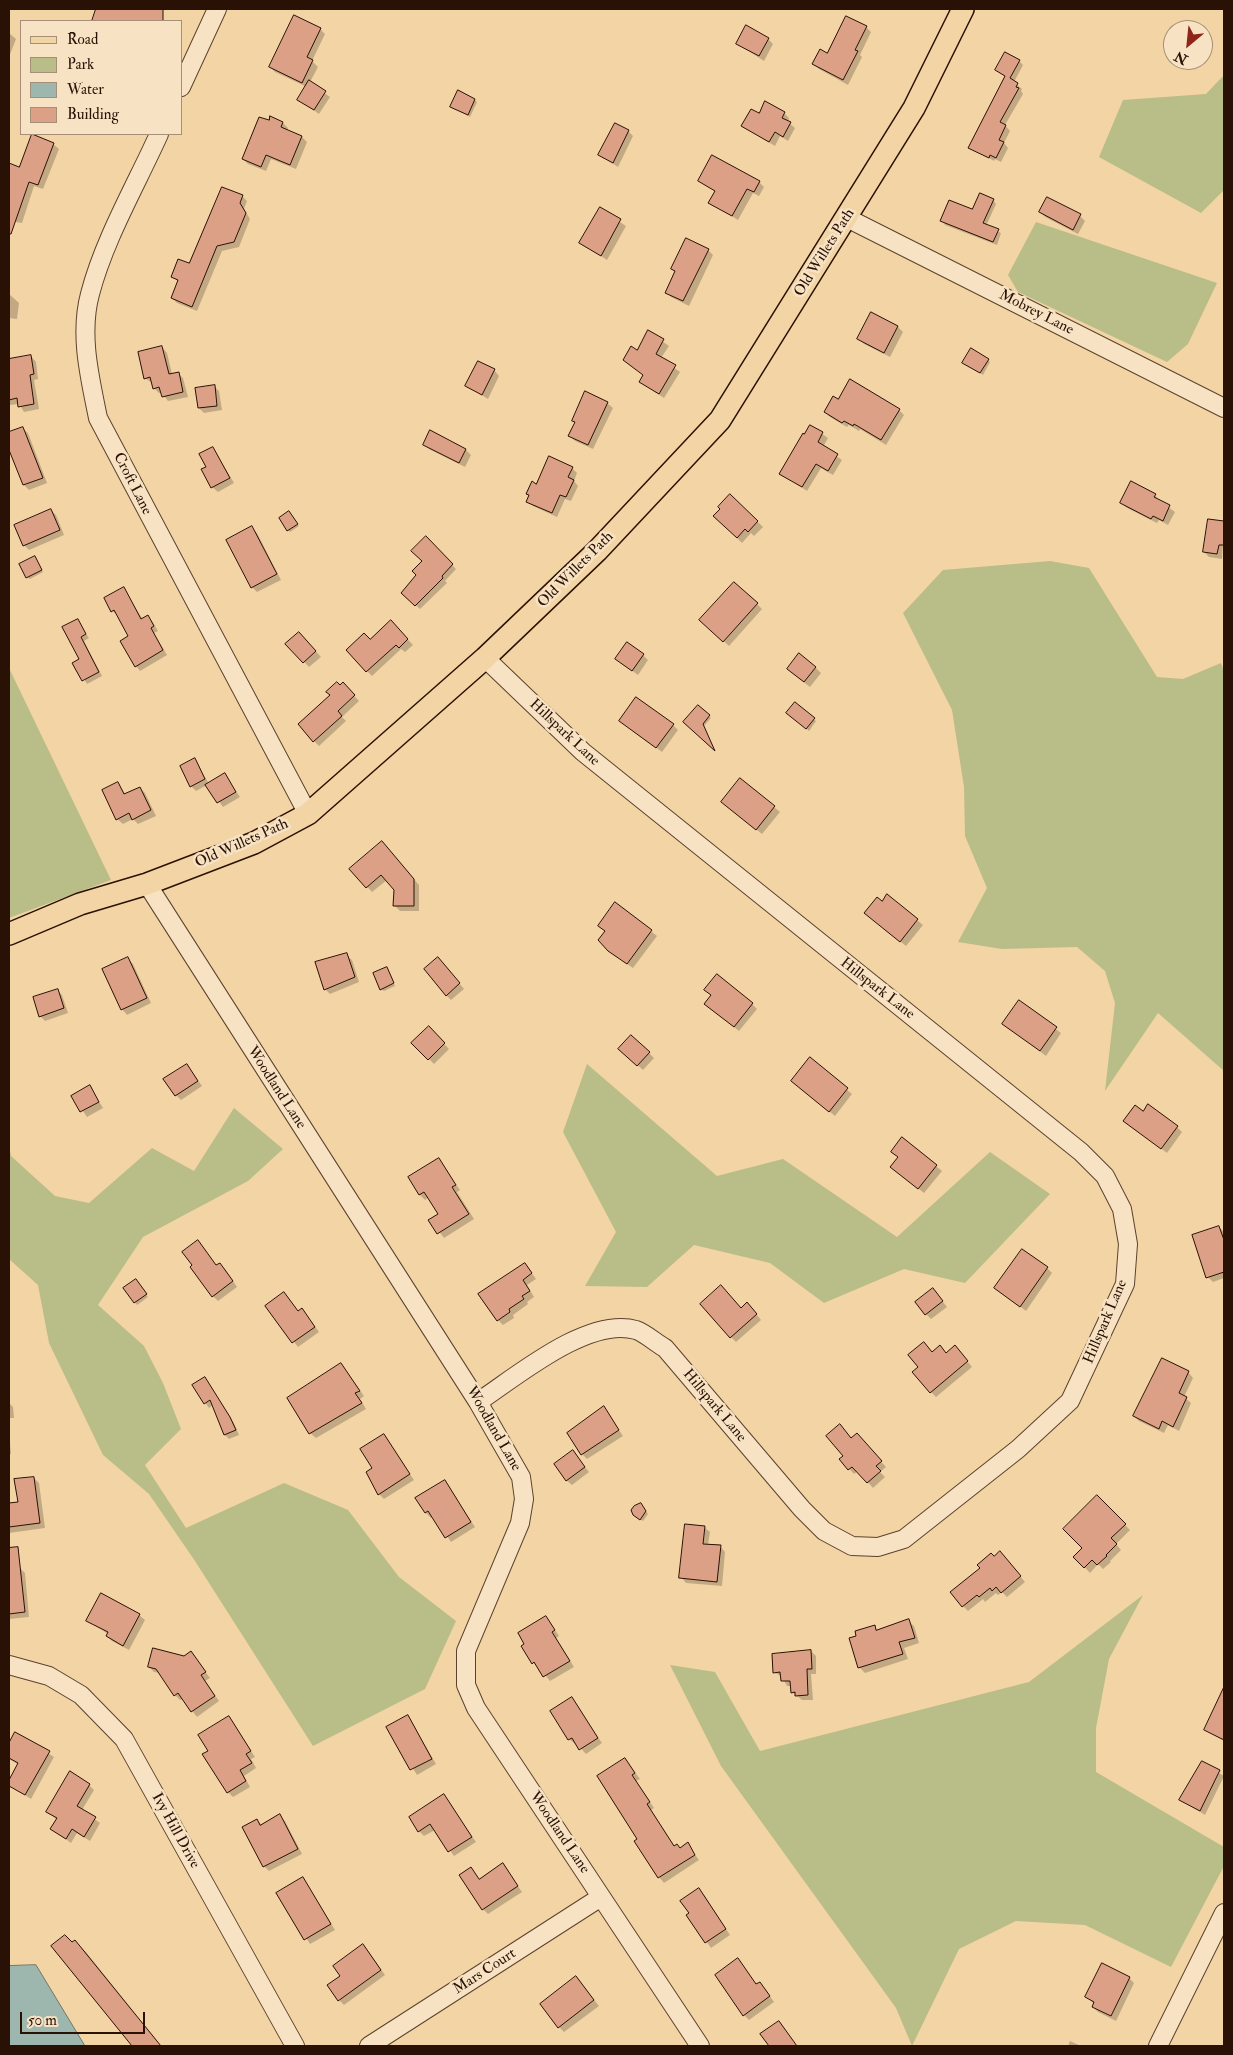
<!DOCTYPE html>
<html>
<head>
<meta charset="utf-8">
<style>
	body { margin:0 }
	#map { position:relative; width:1233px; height:2055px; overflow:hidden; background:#f3d4a5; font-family:"IM FELL Double Pica",serif }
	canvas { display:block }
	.frame { position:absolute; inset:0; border:10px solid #291105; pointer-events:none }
	.legend { position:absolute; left:20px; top:20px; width:162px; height:115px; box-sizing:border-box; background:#f7e3c4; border:1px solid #a58f78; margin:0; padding:6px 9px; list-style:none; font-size:15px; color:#291105 }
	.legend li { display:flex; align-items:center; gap:10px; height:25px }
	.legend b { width:25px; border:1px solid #a58f78 }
	.north { position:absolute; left:1163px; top:20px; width:50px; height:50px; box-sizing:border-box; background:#f7e3c4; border:1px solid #a58f78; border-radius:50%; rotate:208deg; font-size:14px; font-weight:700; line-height:20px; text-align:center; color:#291105 }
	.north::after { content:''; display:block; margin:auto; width:18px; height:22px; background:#8f2418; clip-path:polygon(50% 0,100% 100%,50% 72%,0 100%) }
	.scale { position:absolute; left:20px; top:2012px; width:125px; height:22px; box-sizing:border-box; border:2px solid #291105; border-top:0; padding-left:6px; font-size:15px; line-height:18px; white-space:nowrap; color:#291105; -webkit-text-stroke:4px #f7e3c4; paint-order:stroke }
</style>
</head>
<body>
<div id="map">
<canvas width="1233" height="2055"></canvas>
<div class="frame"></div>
<ul class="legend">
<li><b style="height:6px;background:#f3d4a5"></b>Road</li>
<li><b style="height:14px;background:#b9bd87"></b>Park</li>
<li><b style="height:14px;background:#9db7ae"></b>Water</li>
<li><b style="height:14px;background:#dca087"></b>Building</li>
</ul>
<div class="north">N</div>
<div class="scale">50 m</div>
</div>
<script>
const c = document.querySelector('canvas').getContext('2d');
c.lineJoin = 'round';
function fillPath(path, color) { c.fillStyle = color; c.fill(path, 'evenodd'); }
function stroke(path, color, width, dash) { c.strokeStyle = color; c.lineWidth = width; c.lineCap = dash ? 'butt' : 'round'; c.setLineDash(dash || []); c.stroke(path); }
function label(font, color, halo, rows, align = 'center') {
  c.font = font + ' "IM FELL Double Pica",serif'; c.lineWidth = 5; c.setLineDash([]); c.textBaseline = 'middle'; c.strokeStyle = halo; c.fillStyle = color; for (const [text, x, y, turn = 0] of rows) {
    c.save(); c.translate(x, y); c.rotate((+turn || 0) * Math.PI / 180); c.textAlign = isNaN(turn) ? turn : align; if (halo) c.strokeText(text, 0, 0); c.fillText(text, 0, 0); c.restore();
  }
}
fillPath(new Path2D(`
	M1224 75V190L1201 213 1099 157 1123 100 1206 94Z
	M1036 222 1217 283 1188 344 1167 362 1018 292 1008 275Z
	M1050 561 1089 568 1157 677 1183 679 1221 663 1224 671V1071L1158 1013 1105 1091 1115 1003 1105 971 1077 947 1002 949 958 942 987 888 965 836 964 787 952 710 903 613 943 570Z
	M9 668 111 880 9 918Z
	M587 1064 717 1176 783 1159 897 1237 990 1152 1050 1194 965 1283 904 1269 824 1303 770 1263 694 1245 647 1287 585 1286 616 1232 563 1132Z
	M234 1108 283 1149 248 1181 143 1237 98 1305 144 1346 163 1383 181 1429 145 1465 186 1528 284 1483 348 1510 399 1577 456 1621 425 1689 313 1746 195 1561 149 1494 103 1455 49 1343 38 1285 9 1259V1146L11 1156 55 1196 89 1203 152 1148 194 1171Z
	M1143 1595 1109 1659 1096 1728V1772L1224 1847V1866L1171 1967 1085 1925 1016 1921 959 1949 912 2046 896 2008 721 1766 670 1665 715 1672 760 1751 1029 1682Z`), '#b9bd87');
const water = new Path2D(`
	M36 1965 85 2046H9V1966Z`);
fillPath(water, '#9db7ae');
stroke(water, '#6f756a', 1);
fillPath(new Path2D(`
	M97 9H141L146 13 143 21H94Z
	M866 27 871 32 860 55 862 57 848 85 819 69 813 64Z
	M320 29 325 34 312 61 318 67 310 82 330 97 319 114 299 100 307 87 275 72 270 67Z
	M9 33 16 39 9 57Z
	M768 39 773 44 764 61 738 44Z
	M1019 61 1023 65 1014 82 1022 89 1021 91 1023 94 1005 125 1010 131 1004 143 1008 148 1001 162 995 159 994 161 970 147 1006 77 996 70Z
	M475 100 477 102 470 117 452 107Z
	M784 113 789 118 788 122 795 128 788 141 780 136 775 146 742 126 760 115Z
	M271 118 283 123 288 128 287 131 302 137 307 142 296 169 271 159 266 171 248 164 243 159Z
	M628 131 633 136 618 167 600 155Z
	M53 144 59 149 43 189 34 186 22 223 9 221V193L17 168H19Z
	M699 181 759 182 764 187 759 196 753 193 738 220 710 203 716 192Z
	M242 196 247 201 244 209 250 219 239 247 222 251 197 311 177 303 172 298 179 282 172 276 190 265Z
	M993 200 996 204 986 226 1001 233 997 245 945 225 942 221 973 210Z
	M600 209 626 226 607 260 581 243Z
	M1040 212 1080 216 1085 221 1078 234 1045 217Z
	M708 250 713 255 689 306 671 297 666 292 676 273 672 269Z
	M9 294 19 303 17 319 9 318Z
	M898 327 903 332 890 357 864 344 859 339Z
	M649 332 669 346 661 358 680 372 664 398 640 382 644 376 637 352Z
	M162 347 167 353 172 374 178 373 183 378 188 397 168 401 162 393H159L154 388 152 383 145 378Z
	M31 356 36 362 38 379 34 380 39 409 24 412 19 404 9 405V360Z
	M988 360 990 362 983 375 966 365Z
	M494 370 499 376 488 399 467 386Z
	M214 386 219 391 222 410 204 413 199 408Z
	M838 401 899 410 904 415 886 445 860 429 859 431 849 425 847 427 830 417 825 412Z
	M607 403 613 408 593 449 575 441 570 436 576 423 573 421Z
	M811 426 828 438 823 447 842 460 833 475 821 468 807 491 780 473Z
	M22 428 28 433 47 483 29 490 24 485 9 446V434Z
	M431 432 466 450 471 455 465 467 429 449 424 444Z
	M213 448 234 483 218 492 212 487 207 467Z
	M572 468 577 473 574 481 578 486 571 501 565 499 557 517 533 506 528 501 530 496 528 494 537 485Z
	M730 495 763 527 754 536 751 533 742 543 715 516Z
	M1155 495 1160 501 1175 512 1168 525 1159 520 1157 523 1127 508 1121 503Z
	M51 510 56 515 64 535 29 550 24 545Z
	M291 515 299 526 290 532 288 530Z
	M1209 520 1224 523 1222 559 1209 557 1204 552Z
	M252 528 257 533 281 580 257 592 252 587Z
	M426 538 456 569 445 581 447 583 420 609 402 593 418 575 423 561Z
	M35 557 43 572 30 579 27 577Z
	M124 589 143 620 148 617 152 621 158 631 154 633 167 655 140 671 136 666 130 637 118 615 112 611Z
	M757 604 762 609 729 646 706 625Z
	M77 620 89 638 84 641 102 676 87 684 74 663 80 660Z
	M396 627 413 645 405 652 401 649 372 676 367 671 370 640Z
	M304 638 321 657 309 667 287 644Z
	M643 655 648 660 638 675 616 659Z
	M816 668 821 673 810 687 793 674Z
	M348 689 359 701 342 717 346 721 319 746 314 741Z
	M795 704 816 721 809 731 790 715Z
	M698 707 711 718 704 726 685 722Z
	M620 721 673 725 678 730 662 752Z
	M195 760 209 784 225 775 240 797 223 807 207 785 196 791 191 786Z
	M741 780 780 812 762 834 728 807Z
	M118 783 126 795 140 788 145 793 156 816 138 824 133 819 123 824 117 819Z
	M387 848 419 885V911H400L395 906V890L387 880 372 892 351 869Z
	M888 896 923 925 906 946 871 918Z
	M616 904 657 936 633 968 615 956 600 940 606 932 599 926Z
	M346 955 352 960 359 982 330 994 325 989Z
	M128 959 133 964 151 1003 127 1015 122 1009Z
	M443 964 464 989 451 1000 446 995Z
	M387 969 395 986 384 991 381 989Z
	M57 990 62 995 68 1013 45 1021 40 1016Z
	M1019 1002 1061 1033 1046 1056 1004 1024Z
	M752 1004 757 1009 739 1031 711 1009Z
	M429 1028 449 1049 434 1064 413 1043Z
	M649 1053 654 1058 643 1070 625 1054Z
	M810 1059 852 1094 835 1116 792 1081Z
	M187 1065 202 1086 181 1100 176 1095Z
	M90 1087 103 1108 87 1117 73 1096Z
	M1143 1112 1177 1127 1182 1132 1167 1153 1125 1121Z
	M903 1139 942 1171 924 1193 897 1172Z
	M438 1159 460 1190 457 1192 474 1219 444 1238 430 1220 440 1214 429 1197 425 1200 420 1195 409 1178Z
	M1219 1227 1224 1232V1278L1213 1282 1208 1277Z
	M525 1264 536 1279 527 1285 534 1297 527 1302 528 1304 513 1315 514 1318 503 1325 498 1320Z
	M217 1266 225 1269 237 1287 218 1301 213 1296Z
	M1047 1268 1052 1273 1026 1311 996 1288Z
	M138 1283 148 1297 137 1305 125 1289Z
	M933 1289 947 1307 931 1319 926 1314Z
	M267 1306 298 1312 302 1309 319 1332 298 1347Z
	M742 1309H752L761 1320 736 1342 731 1337Z
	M960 1352 972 1367 936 1397 931 1392 932 1354Z
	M341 1364 364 1396 360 1399 366 1409 316 1438 310 1433Z
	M1188 1372 1193 1378 1184 1397 1191 1403 1179 1431 1168 1425 1164 1433 1139 1421 1134 1416Z
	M205 1378 234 1423 239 1435 229 1439 225 1435 213 1405 209 1408 193 1386Z
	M9 1403 13 1407 14 1418H9Z
	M604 1408 623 1436 587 1459 582 1454Z
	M9 1433 11 1454H9Z
	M383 1435 414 1480 384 1499 379 1494 374 1468Z
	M852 1439 862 1440 886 1467 880 1472 885 1477 873 1488 858 1471 854 1474 841 1460 845 1456Z
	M573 1452 589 1472 572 1485 566 1480Z
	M34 1478 39 1483 45 1528 9 1533V1504L19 1503Z
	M444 1481 475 1527 451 1542 433 1516 431 1518 426 1513Z
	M1097 1496 1130 1530 1116 1544 1121 1550 1110 1561 1111 1562 1103 1569 1098 1564 1090 1573 1075 1557 1084 1548Z
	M641 1504 648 1514 643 1521 636 1517Z
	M704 1527 710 1532 708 1545 720 1546 725 1552 722 1586 686 1583 681 1577Z
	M994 1557 1005 1558 1025 1582 1007 1597 1002 1592 998 1595 996 1593 985 1602 983 1599 968 1611 963 1606Z
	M20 1568 25 1573 29 1617 9 1619V1569Z
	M101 1595 139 1615 145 1620 129 1650 112 1641 107 1636 108 1634 88 1621Z
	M546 1617 559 1636 556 1638 574 1667 550 1681 539 1667 533 1663Z
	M908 1621 914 1626 919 1643 904 1648 908 1659 865 1673 860 1668 850 1639 874 1627 878 1631Z
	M811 1651 816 1656V1674H811L813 1700H802L792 1692V1686H787L782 1677 774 1672Z
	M191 1653 210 1678 205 1681 219 1701 197 1717 183 1699 180 1700 175 1695 160 1673 154 1672 149 1667 184 1657Z
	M1224 1691V1741L1205 1730Z
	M571 1699 602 1743 586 1754 576 1743 575 1744 569 1739Z
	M408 1716 436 1764 417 1775 388 1728Z
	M229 1718 255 1757 251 1759 256 1768 244 1776 250 1787 233 1797 228 1792 210 1751Z
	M16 1733 54 1757 31 1799 9 1785 19 1765 9 1759V1745Z
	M625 1759 640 1779 636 1781 654 1808 651 1810 675 1847 680 1849 687 1844 699 1860 664 1883 659 1877 639 1839Z
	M1202 1763 1224 1776 1205 1815 1181 1800Z
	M89 1785 94 1790 82 1810 100 1823 90 1841 77 1833 71 1843 52 1829 57 1820 47 1811Z
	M444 1796 476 1842 454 1856 435 1830 424 1836 419 1831Z
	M280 1816 285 1821 302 1854 269 1871 264 1866 257 1820 262 1825Z
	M503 1865 522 1892 488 1914 483 1909 471 1869 480 1880Z
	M303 1878 335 1930 310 1944 278 1893Z
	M704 1895 730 1935 711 1948 688 1915Z
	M75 1941 86 1952 161 2046H133L53 1946Z
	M368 1951 385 1975 344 2005 339 2000 341 1976Z
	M738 1960 757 1985 765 1989 774 2002 749 2020 744 2015Z
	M1129 1978 1134 1983 1116 2021 1098 2012 1093 2007 1094 2004 1087 1997Z
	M581 1983 599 2006 564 2032 559 2027Z
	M1070 2041 1081 2046H1068Z`), '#0003');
const building = new Path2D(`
	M96 9H163V21H92Z
	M294 15 321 28 307 57 313 60 302 83 269 67Z
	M846 16 867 26 855 50 858 51 843 80 812 64 820 49 827 53Z
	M746 25 769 38 759 56 736 44Z
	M1005 52 1020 60 1010 78 1018 83 1016 87 1019 88 1000 122 1006 125 999 140 1004 142 996 158 990 155 989 158 968 148 1005 76 995 70Z
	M309 80 326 91 314 110 297 100Z
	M458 90 475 99 468 115 450 107Z
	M765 101 785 112 782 118 791 122 783 137 775 132 769 142 741 126 751 109 759 113Z
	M270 116 283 122 281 127 302 136 290 165 266 155 261 167 242 159 259 117 269 120Z
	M615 123 629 130 613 163 598 155Z
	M32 134 54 143 38 185 29 182 11 234H9V163L19 167Z
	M712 155 760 181 754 192 747 189 732 216 708 203 715 191 698 181Z
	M222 187 243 195 240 203 246 213 234 242 217 246 192 307 171 298 178 280 171 277 178 259 189 263Z
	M980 193 994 199 983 223 999 229 993 242 940 221 949 200 972 209Z
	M1047 197 1081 214 1073 230 1039 212Z
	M600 207 621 219 601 256 579 243Z
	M686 238 709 249 683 301 665 293 675 271 671 269Z
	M871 312 898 326 884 353 857 339Z
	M648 330 664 339 656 354 676 365 659 394 639 382 643 375 623 360 631 346 637 350Z
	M162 346 169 374 179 372 183 392 162 397 159 387 153 389 150 377 144 379 138 352Z
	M971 348 989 359 980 373 962 363Z
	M31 355 34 374 30 375 34 404 18 407 17 398 9 400V359Z
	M478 361 495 369 482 395 465 386Z
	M850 379 900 409 881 440 854 424 853 426 844 421 842 423 824 412 833 396 838 399Z
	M215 385 217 406 198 408 195 388Z
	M585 391 608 402 588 445 568 436 575 422 572 421Z
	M810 425 823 432 818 442 838 454 828 471 816 464 802 487 779 474 803 433 804 434Z
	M23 427 43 478 23 485 9 450V432Z
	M430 430 466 449 459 463 423 445Z
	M213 447 230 478 211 488 201 469 206 467 199 454Z
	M549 456 573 467 568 477 574 480 566 497 560 495 552 513 526 502 529 495 526 494 532 481 536 484Z
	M1131 481 1156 494 1154 497 1170 505 1163 521 1153 516 1151 519 1120 503Z
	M730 494 758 521 748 532 745 529 737 538 713 516 720 509 718 507Z
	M51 509 60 530 23 546 14 525Z
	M289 511 298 524 287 531 279 518Z
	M1208 519 1224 521V545H1219L1217 554 1203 552Z
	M252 526 277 574 251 588 226 540Z
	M426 536 453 564 442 576 443 578 415 606 401 593 416 575 412 571 422 561 411 551Z
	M35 556 42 570 26 578 19 564Z
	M734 582 758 603 723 642 699 620Z
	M124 587 141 619 148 615 154 626 151 628 163 650 135 667 120 641 128 636 114 610 111 612 104 598Z
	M78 619 86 634 81 637 99 672 82 681 72 663 79 659 62 627Z
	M391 620 408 639 399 648 396 645 366 672 346 650 364 633 370 639Z
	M299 632 316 651 303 663 285 644Z
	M627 642 644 654 632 671 615 659Z
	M799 653 816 667 804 682 787 669Z
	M337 682 340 685 343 682 355 695 338 711 342 716 313 742 298 724 330 695 326 692Z
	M636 697 674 724 656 748 619 721Z
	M795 702 815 718 806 729 786 713Z
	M698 705 710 715 703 724 715 751 683 722Z
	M195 758 205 779 190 787 180 766Z
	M225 773 236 792 217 803 205 785Z
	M740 778 775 806 756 830 721 802Z
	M118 782 124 794 140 787 151 810 132 820 129 813 116 820 102 790Z
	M382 841 414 879V906H393L394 890 381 875 366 888 349 869Z
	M887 894 918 919 900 942 864 913 877 897 882 901Z
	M615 902 652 930 627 964 608 951 598 940 605 931 598 926Z
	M347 953 355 977 324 990 315 962Z
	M128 957 147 998 121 1010 102 969Z
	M438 957 460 983 446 996 424 969Z
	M387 967 394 983 380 990 373 973Z
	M717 974 753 1003 734 1027 704 1004 711 995 704 990Z
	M58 989 64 1008 39 1017 33 997Z
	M1019 1000 1057 1027 1040 1051 1002 1024Z
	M429 1026 445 1043 428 1060 411 1043Z
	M631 1035 650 1052 637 1066 618 1049Z
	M810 1057 848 1088 829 1112 791 1081Z
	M187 1064 198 1081 175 1096 163 1079Z
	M90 1085 99 1102 80 1112 71 1096Z
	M1148 1104 1178 1126 1161 1149 1123 1121 1135 1105 1143 1111Z
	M902 1137 937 1165 918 1189 890 1167 898 1157 891 1152Z
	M439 1158 456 1185 452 1187 469 1214 437 1234 428 1220 438 1214 424 1192 419 1195 408 1177Z
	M1219 1226 1224 1240V1272L1206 1278 1192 1235Z
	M198 1240 216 1265 220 1263 233 1281 212 1297 190 1267 192 1265 182 1252Z
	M1022 1249 1048 1267 1020 1307 994 1288Z
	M525 1263 532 1273 523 1280 530 1291 522 1296 524 1299 509 1309 510 1312 497 1321 478 1294Z
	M136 1279 147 1294 134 1303 123 1288Z
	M721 1285 741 1308 747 1302 757 1314 730 1338 700 1304Z
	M933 1288 943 1301 925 1315 915 1302Z
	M284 1292 298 1311 302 1308 315 1327 292 1343 265 1306Z
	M924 1342 932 1352 940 1345 946 1353 955 1345 968 1361 930 1393 912 1372 918 1367 908 1355Z
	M1162 1358 1189 1371 1179 1393 1187 1397 1173 1427 1162 1421 1159 1429 1133 1416Z
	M341 1363 360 1391 355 1393 362 1403 309 1434 287 1398Z
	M205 1377 230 1417 236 1430 224 1435 210 1400 204 1404 192 1385Z
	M604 1406 619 1430 581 1455 567 1433Z
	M840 1424 851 1438 857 1433 882 1461 876 1466 881 1471 867 1483 852 1467 848 1470 839 1459 843 1456 826 1436Z
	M384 1434 410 1474 378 1495 366 1472 372 1468 360 1449Z
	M573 1450 585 1467 566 1481 554 1464Z
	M34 1477 40 1523 9 1527V1503L18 1502 14 1479Z
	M445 1480 471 1522 445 1538 428 1511 425 1513 415 1498Z
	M1097 1495 1126 1524 1111 1538 1117 1544 1106 1555 1107 1556 1097 1565 1092 1560 1084 1568 1073 1557 1082 1548 1063 1529Z
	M641 1503 646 1511 640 1520 633 1515 631 1510 634 1506Z
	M685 1524 705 1526 703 1544 721 1545 717 1582 679 1578Z
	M18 1547 25 1612 9 1614V1548Z
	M1000 1551 1021 1576 1001 1593 996 1587 992 1591 990 1588 979 1597 977 1595 962 1607 950 1592 980 1568 977 1565 991 1553 994 1556Z
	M101 1593 140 1614 123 1646 106 1636 108 1632 86 1621Z
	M546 1616 555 1630 552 1632 570 1661 543 1677 534 1662 532 1664 521 1646 524 1644 518 1633Z
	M909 1619 915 1638 899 1642 903 1654 858 1668 849 1638 856 1636 855 1631 875 1625 876 1630Z
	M153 1648 184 1656 191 1651 206 1672 201 1675 215 1696 191 1712 178 1693 174 1696 156 1669 148 1667Z
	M811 1650 812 1669H807L808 1695 795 1696V1692L791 1693 790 1681H781L780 1672 773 1673 772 1654Z
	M1224 1687V1740L1204 1730Z
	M572 1697 598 1738 579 1750 572 1738 568 1740 550 1711Z
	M408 1715 432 1759 410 1770 386 1727Z
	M229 1716 251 1751 246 1754 252 1763 240 1770 246 1781 227 1793 202 1754 208 1751 198 1735Z
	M15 1732 50 1751 25 1795 9 1786V1780L18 1763 9 1758V1743Z
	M625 1758 635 1773 632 1775 650 1802 647 1804 674 1846 677 1844 680 1848 688 1842 695 1855 658 1878 634 1841 637 1839 597 1776Z
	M1202 1761 1220 1770 1200 1811 1179 1800Z
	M70 1771 90 1784 77 1806 96 1817 84 1837 72 1829 66 1839 50 1829 57 1818 46 1812Z
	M444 1794 472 1837 448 1852 430 1824 418 1832 409 1817Z
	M280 1814 298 1849 263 1867 242 1827 257 1819 260 1825Z
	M503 1863 518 1886 482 1910 459 1875 471 1867 479 1879Z
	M303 1877 331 1924 304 1940 276 1893Z
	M699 1888 726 1929 705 1943 686 1915 689 1913 680 1901Z
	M65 1935 72 1942 75 1940 161 2046H132L51 1946Z
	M363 1944 381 1970 338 2001 327 1985 340 1976 333 1966Z
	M738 1958 756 1984 760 1982 770 1996 743 2016 715 1975Z
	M1102 1963 1130 1977 1111 2016 1092 2007 1094 2002 1085 1997Z
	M576 1976 594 2000 558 2028 540 2004Z
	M779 2021 797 2046H769L760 2034Z`);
fillPath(building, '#dca087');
stroke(building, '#291105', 1);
const minor = new Path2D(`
	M181 87 217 9
	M159 134C136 185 104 240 90 294 79 335 90 378 98 418L308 814
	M847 218 1224 408
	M147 884 478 1402 521 1477 524 1499 520 1523 466 1651V1685L476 1708 700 2046
	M478 1402C516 1377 588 1316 636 1330 645 1333 656 1343 665 1348L802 1509 824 1531 852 1546 878 1547 904 1539 1018 1449 1070 1401 1125 1284 1128 1244 1122 1209 1105 1176 1081 1152 583 752 485 658
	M9 1665 49 1676 81 1695 124 1739 295 2046
	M369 2046 601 1897
	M1158 2046 1224 1913`);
const major = new Path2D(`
	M9 934 80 904 147 884 254 843 308 814 485 658 597 551 720 420 914 108 963 9`);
stroke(minor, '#5c422d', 20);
stroke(major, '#291105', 24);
stroke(minor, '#f7e3c4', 18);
stroke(major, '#f3d4a5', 21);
label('15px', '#291105', '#f7e3c4', [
	["Old Willets Path",825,253,-58],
	["Mobrey Lane",1036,313,27],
	["Croft Lane",132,484,63],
	["Old Willets Path",576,570,-45],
	["Hillspark Lane",564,733,43],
	["Old Willets Path",242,844,-24],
	["Hillspark Lane",877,989,38],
	["Woodland Lane",276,1088,57],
	["Hillspark Lane",1106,1322,-67],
	["Hillspark Lane",714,1406,50],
	["Woodland Lane",493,1429,60],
	["Ivy Hill Drive",175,1831,61],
	["Woodland Lane",559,1833,56],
	["Mars Court",485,1972,-33]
]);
</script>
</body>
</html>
